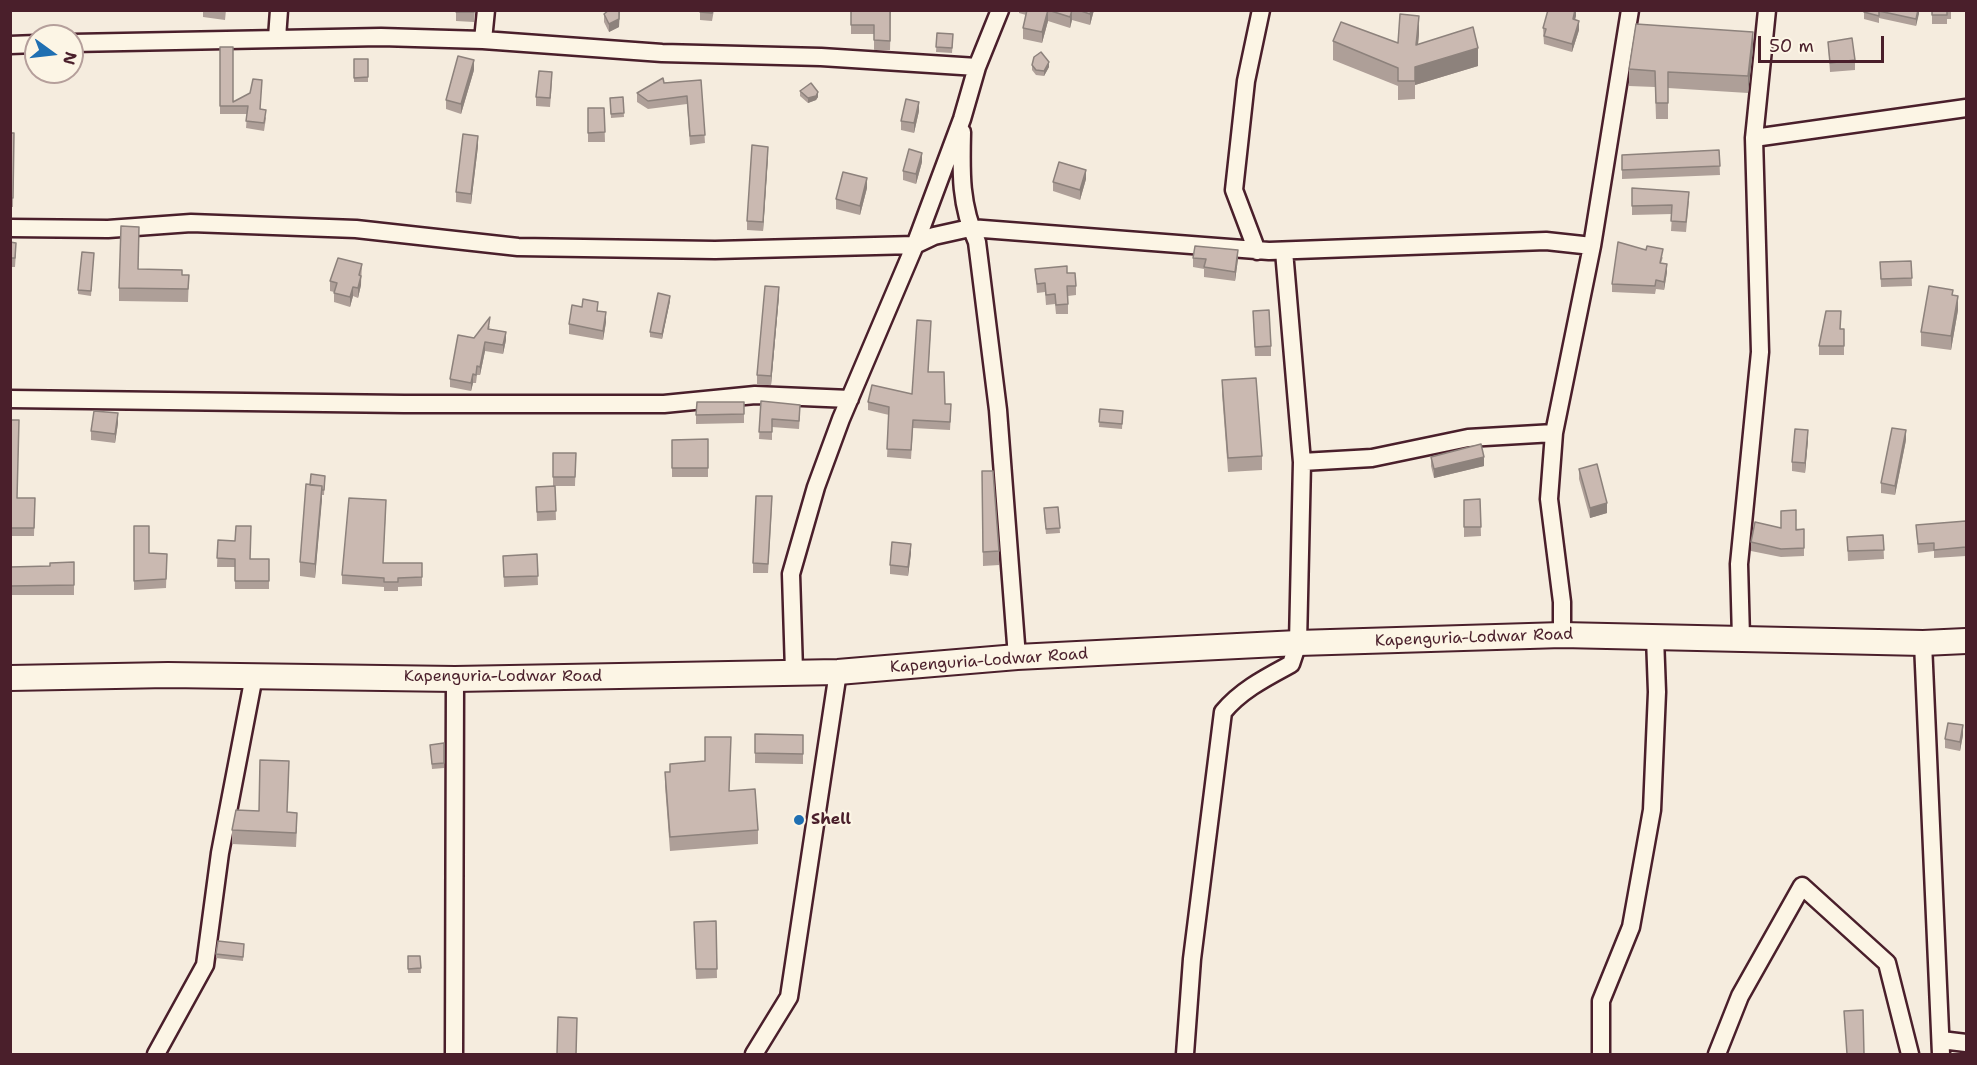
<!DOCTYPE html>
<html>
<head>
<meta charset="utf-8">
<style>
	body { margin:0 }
	#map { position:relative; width:1977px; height:1065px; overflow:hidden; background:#f5ecde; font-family:"Shantell Sans",sans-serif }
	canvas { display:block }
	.frame { position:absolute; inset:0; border:12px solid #4a1f2b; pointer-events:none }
	.north { position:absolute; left:24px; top:24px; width:60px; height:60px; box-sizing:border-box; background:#fcf5e5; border:2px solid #b59f9b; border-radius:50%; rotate:105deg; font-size:16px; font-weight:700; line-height:24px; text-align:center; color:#4a1f2b }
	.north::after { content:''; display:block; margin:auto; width:21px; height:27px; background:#1f6fb2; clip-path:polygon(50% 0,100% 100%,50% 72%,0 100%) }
	.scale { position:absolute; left:1758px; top:36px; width:126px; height:27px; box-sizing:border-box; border:3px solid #4a1f2b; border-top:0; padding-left:8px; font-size:18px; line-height:21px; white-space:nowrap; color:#4a1f2b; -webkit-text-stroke:4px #fcf5e5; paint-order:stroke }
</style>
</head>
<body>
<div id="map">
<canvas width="1977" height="1065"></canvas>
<div class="frame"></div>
<div class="north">N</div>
<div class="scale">50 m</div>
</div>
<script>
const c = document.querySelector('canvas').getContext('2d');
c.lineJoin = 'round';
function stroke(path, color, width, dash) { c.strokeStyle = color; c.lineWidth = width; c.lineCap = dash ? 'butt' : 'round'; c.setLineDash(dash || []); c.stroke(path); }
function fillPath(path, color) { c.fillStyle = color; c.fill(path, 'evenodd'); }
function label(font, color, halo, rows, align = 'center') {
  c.font = font + ' "Shantell Sans",sans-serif'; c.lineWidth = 4.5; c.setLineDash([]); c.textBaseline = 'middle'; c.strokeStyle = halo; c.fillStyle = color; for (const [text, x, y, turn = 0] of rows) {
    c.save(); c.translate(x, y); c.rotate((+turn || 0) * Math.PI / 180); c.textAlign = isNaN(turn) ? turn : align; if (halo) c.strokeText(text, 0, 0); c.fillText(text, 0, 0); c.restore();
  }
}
const minor = new Path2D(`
	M277 38 279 10
	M483 40 486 10
	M72 43 381 37 483 40 662 53 821 57 977 67
	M10 45 36 44
	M962 132C961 172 960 205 977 242L998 410 1017 657
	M1754 138 1966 108
	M10 228 108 229 191 223 356 229 518 247 715 250 915 245 934 236 970 228 1269 251 1546 241 1592 246
	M1257 251 1234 190 1246 81 1261 10
	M10 399 404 404H664L755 395 850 399
	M1302 462 1372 458 1468 438 1554 433
	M1562 635V602L1549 499 1554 433 1592 246 1630 10
	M1741 638 1739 564 1760 352 1754 138 1767 10
	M1923 643 1941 1054
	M794 671 791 574 816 487 841 419 915 245 962 119 977 67 1000 10
	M1941 1040 1966 1043
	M156 1054 205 965 220 853 254 676
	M454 1054 455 679
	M754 1054 789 997 838 672
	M1185 1054 1192 959 1223 712C1241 690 1267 677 1291 664L1298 643 1302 462 1284 251
	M1601 1054V1001L1631 927 1652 810 1657 692 1655 637
	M1717 1054 1740 996 1802 886 1887 963 1910 1054`);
const highway = new Path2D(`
	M10 678 168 675 455 679 838 672 1017 657 1298 643 1562 635 1923 643 1966 641`);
stroke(minor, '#4a1f2b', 21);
stroke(highway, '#4a1f2b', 28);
stroke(minor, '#fcf5e5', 16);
stroke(highway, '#fcf5e5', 24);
fillPath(new Path2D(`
	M203 10H226L225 20 203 17Z
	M456 10H475L474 22 456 21Z
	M700 10H714L712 21 700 20Z
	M851 10H891L890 50H874V34H851Z
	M1019 10H1094L1090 25 1072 20 1070 28 1048 21 1042 43 1023 39V28L1026 15 1019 13Z
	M1576 10 1575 20 1579 30 1572 52 1544 44 1543 28Z
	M1919 10 1916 26 1879 18V23L1864 19V12Z
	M1932 10H1951V19H1947V24H1932Z
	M604 14 619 27 609 32 604 22Z
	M937 33 953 39 952 53 936 52Z
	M1419 34 1418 44 1478 66 1415 85V99L1398 100V86L1333 60V41L1398 43Z
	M1828 42 1855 60V70L1830 72Z
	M220 47 233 102 261 109 266 118 264 131 246 128 247 114H220Z
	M1753 49 1748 93 1668 88V119H1656L1655 87 1629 86V69Z
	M354 59H368V82H354Z
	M1032 65 1049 67 1044 76 1036 75 1032 70Z
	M474 70 461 114 446 109V100Z
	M701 80 705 143 690 145 687 104 648 109 637 102V93L664 83Z
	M552 82 550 107 536 106V97Z
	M800 91 818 97 816 100 808 103 800 96Z
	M623 97 624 117 611 118 610 98Z
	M588 108H604L605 142H588Z
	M919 111 914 133 901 130V121Z
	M10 133H14L13 207H10Z
	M478 146 471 204 456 202V192Z
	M1719 150 1720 175 1622 179V155Z
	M768 156 763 231 747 230V221Z
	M922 162 916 184 903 180V171Z
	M1086 179 1080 200 1053 191V182Z
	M867 188 860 215 836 209V199Z
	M1632 188 1689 201 1686 232 1671 231 1672 214 1632 215Z
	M10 242 16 252 15 267H10Z
	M94 253 91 296 78 294V290Z
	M1663 257 1661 263 1667 272 1664 290 1656 289 1655 294 1612 292V284Z
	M1193 258 1238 259 1235 281 1204 277V269L1193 267Z
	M1911 261 1912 286 1881 287 1880 262Z
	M362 264 361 285 358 298 353 296 350 307 334 302V292L330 291V281Z
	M1035 269 1067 273 1076 286V295L1068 296V314H1056L1055 304 1046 305 1045 292 1037 293Z
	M182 275H189L188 302 119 301V288Z
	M1953 295 1958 310 1951 350 1921 346V332Z
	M779 296 771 385H757V375Z
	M670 301 662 339 650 337V332Z
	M598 311 606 322 603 340 569 334V324Z
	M1253 311 1271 346V356H1255Z
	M490 326 489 329 506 340 503 354 485 351 480 375H477L476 383H473L471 391 450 387V379L474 338Z
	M931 329 928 372 945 404 951 413 950 430 913 428 911 459 887 457 889 415 868 410V402L912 394Z
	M1841 329H1844V355H1819V346Z
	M1222 380 1262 456V470L1228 472 1222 394Z
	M761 401 800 413 799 429 772 427V440L759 439Z
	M744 402V423L696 424V415Z
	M1100 409 1123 411 1122 429 1099 427Z
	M10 420 17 498H35L34 536H10Z
	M118 423 115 443 91 440V431Z
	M708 439V477H672V440Z
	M1808 440 1805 473 1792 471V462Z
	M1906 440 1895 495 1881 493V483Z
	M553 453H576L575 486H555L556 520 537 521 536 487 553 486Z
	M1431 457 1484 466 1434 478 1431 466Z
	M1579 469 1607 513 1590 518 1579 479Z
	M982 471 999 551V565L983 566Z
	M325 476 324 495H322L315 578 300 576V562L310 485Z
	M1480 499 1481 536 1464 537V500Z
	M772 506 768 573H753V563Z
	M1058 507 1060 533 1046 534 1044 513Z
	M386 509 383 563H422V586L398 587V591H384V587L342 584V575Z
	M1966 521V556L1934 558V551L1918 553 1916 525Z
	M1781 528 1804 529V556L1781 557 1751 551V542Z
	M1883 535 1884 559 1848 561 1847 537Z
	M218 540 250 559H269V589H235V567H217Z
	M149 553 167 554 166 588 134 590V581Z
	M911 553 908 576 890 574V565Z
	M537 554 538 585 504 587 503 556Z
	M74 562V595H10V567L50 566Z
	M755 734 803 735V764L755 763Z
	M1963 735 1960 751 1945 748V739Z
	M444 743V768L432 769 430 745Z
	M665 772 730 791 758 830V844L670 851 665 786Z
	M289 775 287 812 297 827 296 847 232 844V830L259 811Z
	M716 921 717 978 696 979 694 922Z
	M244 944 243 961 216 958V954Z
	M408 956H420L421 973H408Z`), '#ae9f98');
fillPath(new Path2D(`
	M620 10 619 27 609 32V24Z
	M1048 10V21L1042 43V32Z
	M1072 10V20L1070 28V17Z
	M1091 10H1094L1090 25V14Z
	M1575 10H1576V16L1573 28V19Z
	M1918 10H1919V14L1916 26V19Z
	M1419 16V34L1416 64V45Z
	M1579 21V30L1572 52V44Z
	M1753 32V49L1748 93V76Z
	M1478 48V66L1415 85V99V67Z
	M474 60V70L461 114V104Z
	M1049 62V67L1044 76V71Z
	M818 92V97L816 100 808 103V98Z
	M919 102V111L914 133V123Z
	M478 136V146L471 204V194Z
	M768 147V156L763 231V222Z
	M922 153V162L916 184V174Z
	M1086 170V179L1080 200V190Z
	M867 178V188L860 215V206Z
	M1238 250V259L1235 281V272Z
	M1667 264V272L1664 290V282Z
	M361 276V285L358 298V288Z
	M353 287V296L350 307V297Z
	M779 287V296L771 385V376Z
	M670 296V301L662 339V334Z
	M1958 296V310L1951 350V336Z
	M606 312V322L603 340V331Z
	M506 332V340L503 354V345Z
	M485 342V351L480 375V367Z
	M473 374V383L471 391V383Z
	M118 413V423L115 443V434Z
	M1808 430V440L1805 473V463Z
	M1906 430V440L1895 495V486Z
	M1484 457V466L1434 478V469Z
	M322 486V500L315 578V564Z
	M1607 503V513L1590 518V508Z
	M911 544V553L908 576V567Z
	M1963 725V735L1960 751V742Z`), '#8d827c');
const building = new Path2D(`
	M456 10H474V12H456Z
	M609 10H619V19L609 24 604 14Z
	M700 10H713L712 13 700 12Z
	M851 10H890V41L874 40V25H851Z
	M1027 10H1048L1042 32 1023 28Z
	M1048 10H1072L1070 17Z
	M1078 10H1091L1090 14Z
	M1548 10H1575L1573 19 1579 21 1572 44 1544 36 1546 29 1543 28Z
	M1864 10H1918L1916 19 1879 11V16L1864 12Z
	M1932 10H1947V15H1932Z
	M1400 14 1419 16 1416 45 1473 27 1478 48 1415 67V81H1398V68L1333 41 1341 22 1398 43Z
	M1636 24 1753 32 1748 76 1668 72V103H1656L1655 71 1629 69Z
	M937 33 953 34 952 48 936 47Z
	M1852 38 1855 60 1830 63 1828 42Z
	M220 47H233V102L250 93 253 79 262 80 260 109 266 110 264 123 246 121 248 106H220Z
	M1041 52 1049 62 1044 71 1036 70 1032 65 1034 57Z
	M458 56 474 60 461 104 446 100Z
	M354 59H368V77L354 78Z
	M539 71 552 72 550 98 536 97Z
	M663 78 664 83 701 80 705 135 690 136 687 96 648 101 637 93Z
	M811 83 818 92 816 96 808 98 800 91Z
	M623 97 624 113 611 114 610 98Z
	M906 99 919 102 914 123 901 121Z
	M588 108H604L605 132 588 133Z
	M10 133H14L13 198H10Z
	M463 134 478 136 471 194 456 192Z
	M752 145 768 147 763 222 747 221Z
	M909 149 922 153 916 174 903 171Z
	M1719 150 1720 166 1622 170V155Z
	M1059 162 1086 170 1080 190 1053 182Z
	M843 172 867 178 860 206 836 199Z
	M1632 188 1689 192 1686 222 1671 221 1672 205 1632 206Z
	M121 226 139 227 138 269 182 270V275H189L188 289 119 288Z
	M10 242 16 243 15 258H10Z
	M1618 242 1646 250 1647 246 1663 249 1660 263 1667 264 1664 282 1656 280 1655 286 1612 284Z
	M1195 246 1238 250 1235 272 1204 267 1206 259 1193 258Z
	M82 252 94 253 91 291 78 290Z
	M338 258 362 264 359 275 361 276 358 288 353 287 350 297 334 293 337 283 330 281Z
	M1911 261 1912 278 1881 279 1880 262Z
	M1067 266V273H1075L1076 286H1067L1068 304 1056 305 1055 294 1046 295 1045 283 1037 284 1035 269Z
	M765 286 779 287 771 376 757 375Z
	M1929 286 1953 290 1952 295 1958 296 1951 336 1921 332Z
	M658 293 670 296 662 334 650 332Z
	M583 299 598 302 597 311 606 312 603 331 569 324 572 305 582 307Z
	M1269 310 1271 346 1255 347 1253 311Z
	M1826 311H1841L1840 329H1844V346H1819Z
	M490 317 488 329 506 332 503 345 485 342 480 367 477 366 476 375 473 374 471 383 450 379 458 335 474 338Z
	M917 320 931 321 928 372H944L945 404H951L950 422 913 420 911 450 887 449 889 407 868 402 872 385 912 394Z
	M1256 378 1262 456 1228 458 1222 380Z
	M761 401 800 405 799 421 772 419V432H759Z
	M697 402H744V414L696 415Z
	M1100 409 1123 411 1122 424 1099 422Z
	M94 411 118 413 115 434 91 431Z
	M10 420H19L17 498H35L34 528H10Z
	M1892 428 1906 430 1895 486 1881 483Z
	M1795 429 1808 430 1805 463 1792 462Z
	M708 439V468H672V440Z
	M1481 444 1484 457 1434 469 1431 457Z
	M553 453H576L575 477H553Z
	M1597 464 1607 503 1590 508 1579 469Z
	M982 471H993L999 551 983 552Z
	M311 474 325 476 324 490H322V486L310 485Z
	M306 484 322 486 315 564 300 562Z
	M555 486 556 511 537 512 536 487Z
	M756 496H772L768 564 753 563Z
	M349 498 386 500 383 563H422V577L398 578V582H384V578L342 575Z
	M1480 499 1481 527H1464V500Z
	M1058 507 1060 528 1046 529 1044 508Z
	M1796 510V530L1804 529V548L1781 549 1751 542 1755 522 1781 528V511Z
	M1966 521V547L1934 550V543L1918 544 1916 525Z
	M134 526H149V553L167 554 166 579 134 581Z
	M236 526H251L250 559H269V581H235V559L217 558 218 540 235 541Z
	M1883 535 1884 550 1848 551 1847 537Z
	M892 542 911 544 908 567 890 565Z
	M537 554 538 576 504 577 503 556Z
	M74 562V585L10 586V567L50 566V563Z
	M1948 723 1963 725 1960 742 1945 739Z
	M755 734 803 735V754L755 753Z
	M705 737H731L729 791 755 789 758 830 670 837 665 772H670V764L705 761Z
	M444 743V763L432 764 430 745Z
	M260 760 289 761 287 812 297 813 296 833 232 830 236 810 259 811Z
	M716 921 717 969H696L694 922Z
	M218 941 244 944 243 957 216 954Z
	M408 956H420L421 968 408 969Z
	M1863 1010 1864 1054H1847L1844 1011Z
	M558 1017 577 1018 576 1054H557Z`);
fillPath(building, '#cab9b1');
stroke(building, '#8d827c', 1.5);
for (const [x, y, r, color] of [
	[799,820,6,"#1f6fb2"]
]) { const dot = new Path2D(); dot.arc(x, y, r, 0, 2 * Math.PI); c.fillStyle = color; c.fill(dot); stroke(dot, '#fcf5e5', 2); }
label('16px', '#4a1f2b', '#fcf5e5', [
	["Kapenguria-Lodwar Road",1474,638,-2],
	["Kapenguria-Lodwar Road",989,661,-4],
	["Kapenguria-Lodwar Road",503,677]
]);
label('bold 16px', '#4a1f2b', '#fcf5e5', [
	["Shell",811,820]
], 'left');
</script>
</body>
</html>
